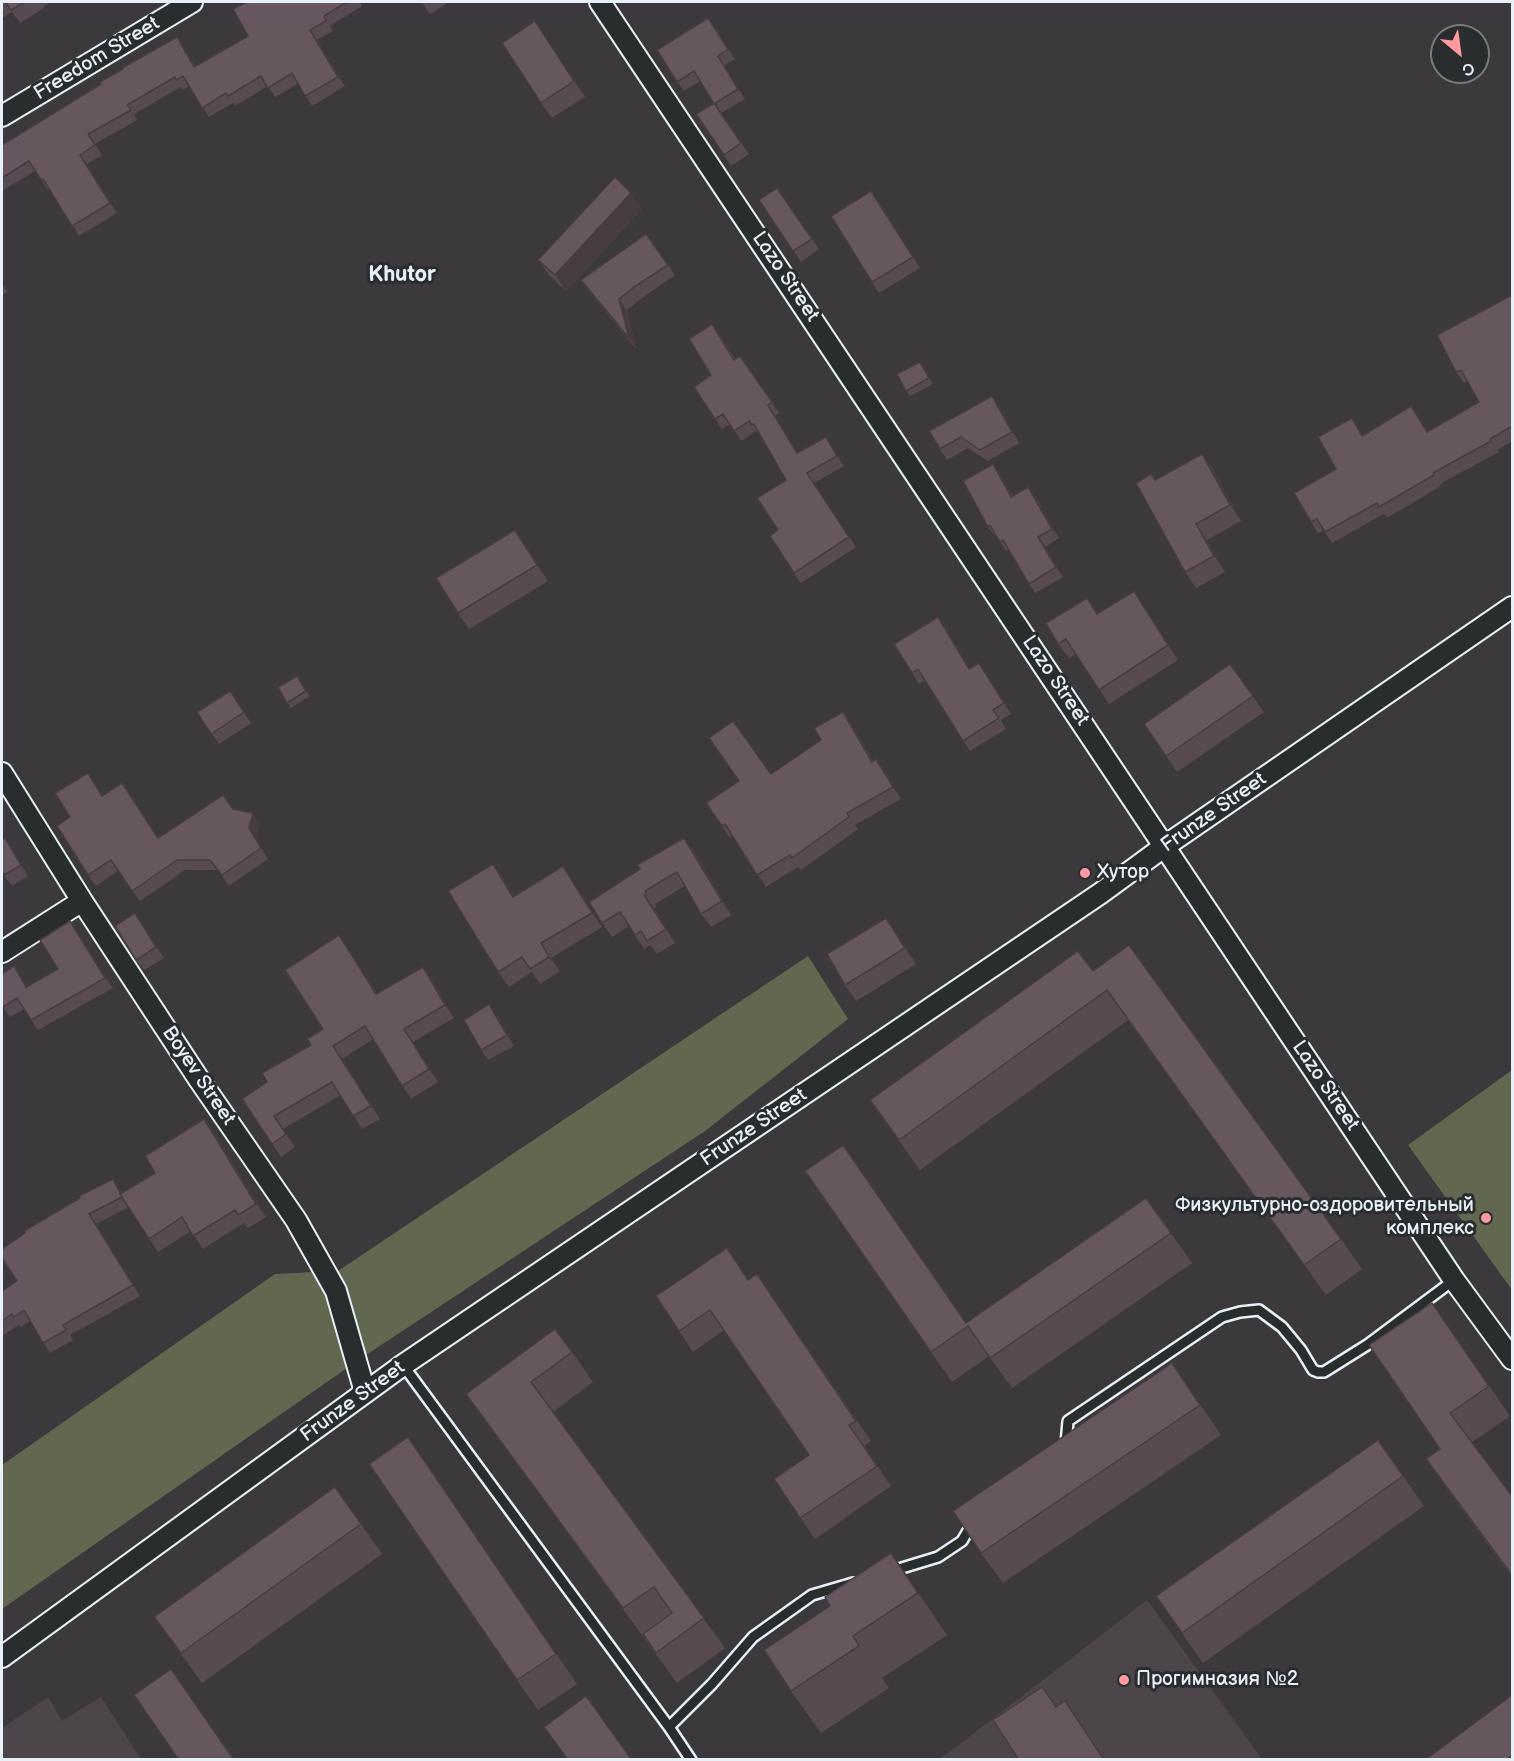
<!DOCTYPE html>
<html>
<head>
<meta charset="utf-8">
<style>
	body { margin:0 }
	#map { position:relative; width:1514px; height:1761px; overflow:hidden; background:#3c393c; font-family:"Balsamiq Sans",sans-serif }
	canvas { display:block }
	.frame { position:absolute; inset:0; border:3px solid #e8f1f8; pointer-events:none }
	.north { position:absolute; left:1430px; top:24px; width:60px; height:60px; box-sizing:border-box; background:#2a2d2e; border:2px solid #767b7f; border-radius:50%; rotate:151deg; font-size:16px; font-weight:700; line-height:24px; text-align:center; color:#e8f1f8 }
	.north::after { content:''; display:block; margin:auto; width:21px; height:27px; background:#ff9aa2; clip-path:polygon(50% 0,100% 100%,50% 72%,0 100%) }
</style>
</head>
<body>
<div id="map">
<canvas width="1514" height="1761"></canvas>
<div class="frame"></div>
<div class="north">С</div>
</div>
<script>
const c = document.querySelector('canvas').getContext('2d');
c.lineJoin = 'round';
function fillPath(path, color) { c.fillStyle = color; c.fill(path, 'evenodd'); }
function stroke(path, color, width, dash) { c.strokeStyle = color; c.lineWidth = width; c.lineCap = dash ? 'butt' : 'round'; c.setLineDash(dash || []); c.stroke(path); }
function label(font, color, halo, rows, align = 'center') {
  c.font = font + ' "Balsamiq Sans",sans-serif'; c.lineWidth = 6; c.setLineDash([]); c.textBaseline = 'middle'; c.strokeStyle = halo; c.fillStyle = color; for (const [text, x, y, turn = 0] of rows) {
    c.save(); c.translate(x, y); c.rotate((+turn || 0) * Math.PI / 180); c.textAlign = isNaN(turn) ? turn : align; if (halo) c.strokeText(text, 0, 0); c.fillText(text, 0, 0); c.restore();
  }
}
fillPath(new Path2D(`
	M1147 1600 1262 1759 939 1760Z
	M48 1697 62 1721 101 1697 141 1759H2V1728Z`), '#4c464a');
fillPath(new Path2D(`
	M808 956 848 1019 705 1131 357 1361 2 1609V1465L275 1274 338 1271Z
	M1512 1070V1290L1408 1145Z`), '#62684f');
const service = new Path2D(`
	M403 1365 669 1727 691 1760
	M1066 1444 1068 1421 1222 1317 1240 1312 1259 1310 1282 1327 1301 1350 1313 1370 1318 1372H1324L1367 1345 1454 1280
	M892 1571 938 1557 962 1541 972 1524
	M669 1727 712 1684 753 1637 812 1595 853 1583`);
const minor = new Path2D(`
	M600 2 1454 1280 1512 1359
	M2 116 192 2
	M2 773 82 901 198 1078 296 1220 336 1291 365 1392
	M2 952 82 901
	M2 1657 403 1365 1101 893 1165 846 1512 607`);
stroke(service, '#e8f1f8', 14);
stroke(minor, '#e8f1f8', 24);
stroke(service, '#2a2d2e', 9);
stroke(minor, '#2a2d2e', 20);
fillPath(new Path2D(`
	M2 2H51L43 7 44 8 20 23 12 12 2 18Z
	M247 2H360L362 6 330 26 333 31 317 40 345 86 312 106 298 84 275 97 268 86 235 106 233 103 209 117 189 86 183 90 181 87 134 114 137 120 95 144 102 155 87 164 117 213 79 236 50 189 48 190 35 171 2 191V145L25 132 123 69 177 37 195 66 248 36Z
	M422 2H449L430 14Z
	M708 18 735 59 724 66 745 99 721 113 749 154 731 166 696 114 714 103 700 81 684 91 677 82Z
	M535 21 585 97 552 118 541 103Z
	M777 188 819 249 801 262 759 200Z
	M871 191 920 268 879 293 872 282Z
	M642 209 566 291 549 275 538 260Z
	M646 234 675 275 642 298 627 310 636 349 589 291 581 280Z
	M2 284 7 292 2 295Z
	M1512 295V441L1497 450 1499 452 1440 484 1441 486 1387 518 1384 514 1332 543 1323 530 1318 533 1311 522 1336 469 1352 418 1363 436 1411 406 1428 432 1479 402 1467 381 1464 383 1456 372Z
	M719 334 735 359 740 356 779 413 775 415 798 453 826 437 844 466 814 483 856 547 801 583 794 573 778 530 786 480 760 435 756 431 741 441 730 424 722 429 694 387 711 375Z
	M924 367 933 384 910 396 906 391Z
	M992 396 999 406 1019 443 988 461 968 448 947 460 940 449Z
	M1213 469 1241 521 1207 540 1225 572 1196 588 1185 572 1151 474 1155 480Z
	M999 473 1012 496H1035L1059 538 1045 547 1063 577 1035 593 1008 550 1006 551 996 535 995 536 988 527Z
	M515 530 526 546 548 581 469 629 458 613Z
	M1134 591 1178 660 1109 704 1076 654 1069 658 1058 644 1098 614Z
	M946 628 970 669 986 674 1011 714 1001 720 1006 729 970 751 925 680 919 684 912 673Z
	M1230 664 1264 712 1177 772 1144 724Z
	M297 676 310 696 291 708 278 687Z
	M230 691 251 723 219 744 197 712Z
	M851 724 873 761 876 759 885 771 901 799 855 825 858 829 801 870 798 867 766 887 733 836 730 838 722 826 771 774Z
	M95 784 103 796 158 838 233 809 260 824 256 838 268 859 229 886 218 870H185L140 901 118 871 96 886 88 875 70 817Z
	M5 838 28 876 12 886 4 875Z
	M684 838 694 851 731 915 711 927 701 914 685 886 655 904 656 907 654 908 675 943 657 954 650 945 644 949 629 926 612 937 602 923 640 869Z
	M493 864 514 896 563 866 573 881 602 927 551 958 560 971 540 984 532 972 509 987 498 972Z
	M135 913 164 958 144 970 136 960Z
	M70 921 113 988 38 1030 24 1009 10 1017 3 1007 21 976 27 987 58 969Z
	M897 934 916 964 856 1001 845 985Z
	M348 948 377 994 432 980 454 1018 413 1042 438 1082 411 1099 373 1039 342 1059 380 1119 362 1129 341 1095 283 1129 295 1147 281 1157 272 1144 267 1082 311 1045 323 1029Z
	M1093 971 1341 1239 1362 1269 1326 1295 1128 1020 920 1170 870 1100Z
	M497 1015 514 1046 488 1060 481 1050Z
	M204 1119 213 1132 266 1217 248 1228 244 1223 203 1249 191 1231 158 1252 129 1207 96 1224 140 1296 70 1335 73 1340 50 1353 30 1321 21 1327 19 1325 2 1336V1291L17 1281 113 1179 122 1193 155 1173Z
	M805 1171 966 1323 1146 1198 1192 1263 1012 1388 989 1356 952 1382Z
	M757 1274 871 1441 864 1446 891 1486 815 1539 774 1479 809 1455 724 1330 693 1352 656 1296 748 1280Z
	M1432 1303 1510 1416 1472 1442 1512 1496V1577L1447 1489 1426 1459 1440 1449Z
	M572 1352 593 1382 553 1412 725 1648 677 1683 466 1394Z
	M1193 1393 1221 1435 1003 1583 981 1553Z
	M1378 1440 1424 1506 1203 1663 1156 1596Z
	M429 1468 577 1684 538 1710 517 1680Z
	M335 1487 382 1554 202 1683 154 1617Z
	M891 1553 947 1635 882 1678 889 1688 821 1733 791 1691 830 1606Z`), '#584a51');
fillPath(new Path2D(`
	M535 21 546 37 585 97 574 81Z
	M310 30 317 40 345 86 338 77Z
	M177 37 201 77 194 67Z
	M80 155 87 164 117 213 110 203Z
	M871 191 879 201 920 268Z
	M631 193 642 209 566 291 555 275Z
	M619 299 627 310 636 349 629 338Z
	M992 396 999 406 1019 443 1012 432Z
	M768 405 775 415 804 463 797 453Z
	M826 437 833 447 844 466 837 456Z
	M1202 454 1213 469 1241 521 1230 505Z
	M993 464 999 473 1017 506 1011 497Z
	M1028 487 1035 496 1059 538 1052 529Z
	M1196 524 1207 540 1225 572 1214 556Z
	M515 530 526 546 548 581 537 565Z
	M1038 537 1045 547 1063 577 1056 567Z
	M1134 591 1144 605 1178 660 1168 645Z
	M938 617 946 628 977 680 969 669Z
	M843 712 851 724 880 774 872 762Z
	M876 759 885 771 901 799 893 787Z
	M253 813 260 824 256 838 268 859 249 828Z
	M684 838 694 851 731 915 722 901Z
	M493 864 503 879 523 911 513 897Z
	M563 866 573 881 602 927 592 913Z
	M644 895 654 908 675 943 666 929Z
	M886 918 897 934 916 964 905 948Z
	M70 921 77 931 113 988 105 978Z
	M339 935 348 948 385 1007 376 994Z
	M541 943 551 958 560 971 549 957Z
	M423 967 432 980 454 1018 445 1005Z
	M489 1004 497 1015 514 1046 507 1035Z
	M404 1029 413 1042 438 1082 429 1069Z
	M333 1046 342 1059 380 1119 371 1106Z
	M204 1119 213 1132 266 1217 256 1204Z
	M113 1179 120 1189 129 1207 122 1197Z
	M89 1214 96 1224 140 1296 133 1285Z
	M1172 1363 1193 1393 1221 1435 1200 1405Z
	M891 1553 921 1595 947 1635 918 1593Z`), '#473c42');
const building = new Path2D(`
	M5 2H25L11 10Z
	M247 2H347L324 16 326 21 310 30 338 77 305 96 292 73 268 88 261 76 228 96 226 93 202 108 183 76 176 80 175 77 127 105 131 110 88 134 95 145 80 155 110 203 72 226 43 179 41 180 29 161 2 178V145L101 84 100 82 123 69 122 68 177 37 194 67 248 36 233 9Z
	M708 18 728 49 718 56 738 89 714 104 694 71 677 82 657 50Z
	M535 21 574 81 541 103 502 43Z
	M714 103 741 143 724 155 696 114Z
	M615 177 631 193 555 275 538 260Z
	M777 188 812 239 793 251 759 200Z
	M871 191 913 257 872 282 831 216Z
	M646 234 668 265 634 287 619 299 629 338 581 280Z
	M1512 295V426L1490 439 1491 441 1433 473 1434 475 1379 507 1377 503 1325 532 1317 519 1311 522 1294 493 1336 469 1318 437 1352 418 1362 436 1411 406 1427 432 1479 402 1461 370 1456 372 1437 335Z
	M712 324 734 360 740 356 772 402 768 405 797 453 826 437 837 456 807 473 849 537 794 573 770 536 778 530 757 498 786 480 754 424 752 425 749 421 734 431 723 414 715 419 694 387 711 375 689 339Z
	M920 362 929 378 906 391 897 374Z
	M992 396 1012 432 980 450 961 437 940 449 929 431Z
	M1202 454 1230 505 1196 524 1214 556 1185 572 1136 483 1151 474 1155 480Z
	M993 464 1011 497 1028 487 1052 529 1038 537 1056 567 1029 584 1003 540 1000 542 990 525 988 527 963 481Z
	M515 530 537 565 458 613 436 578Z
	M1134 591 1168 645 1099 690 1066 639 1058 644 1046 623 1087 598 1097 614Z
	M938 617 969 669 979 663 1004 703 993 710 999 718 963 741 918 669 912 673 894 644Z
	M1230 664 1253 696 1166 756 1144 724Z
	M297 676 306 691 287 703 278 687Z
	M230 691 244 712 211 734 197 712Z
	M843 712 872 762 876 759 893 787 847 813 849 817 792 858 790 855 757 875 725 824 722 826 706 803 739 781 709 738 733 721 771 774 821 740 814 728Z
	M88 773 102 796 122 783 158 838 223 795 233 809 253 813 249 828 261 848 222 875 210 860H177L132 891 111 860 88 875 57 826 70 817 55 793Z
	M5 838 21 865 4 875 2 871V840Z
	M684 838 722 901 701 914 677 872 645 891 647 893 644 895 666 929 647 941 641 931 635 935 620 912 602 923 589 902 640 869 637 865Z
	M493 864 513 897 563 866 592 913 541 943 549 957 530 969 522 957 498 972 448 891Z
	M135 913 156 947 136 960 115 926Z
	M886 918 905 948 845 985 827 954Z
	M70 921 105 978 31 1020 17 998 3 1007 2 1004V974L14 966 26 987 58 969 40 940Z
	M339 935 376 994 423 967 445 1005 404 1029 429 1069 402 1086 365 1026 333 1046 371 1106 353 1116 332 1082 274 1116 286 1134 272 1144 242 1099 267 1082 262 1073 311 1045 307 1039 323 1029 285 970Z
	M1129 945 1341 1239 1304 1265 1107 990 899 1140 870 1100 1078 951 1093 971Z
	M489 1004 507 1035 481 1050 464 1020Z
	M204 1119 256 1204 238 1215 235 1210 193 1236 182 1217 149 1239 120 1194 155 1173 145 1156Z
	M843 1145 966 1323 1146 1198 1171 1233 990 1358 968 1326 931 1352 805 1171Z
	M113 1179 122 1197 89 1214 133 1285 63 1325 66 1330 43 1343 24 1310 14 1317 12 1314 2 1321V1291L17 1281 2 1258V1249L25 1233 24 1231 80 1198 79 1196Z
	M727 1248 748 1280 757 1274 856 1421 849 1425 877 1466 800 1518 774 1479 809 1455 710 1310 679 1331 656 1296Z
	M1432 1303 1489 1386 1450 1413 1512 1496V1575L1426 1459 1440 1449 1369 1345Z
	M555 1329 572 1352 531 1382 704 1618 656 1653 643 1634 672 1613 654 1587 623 1608 466 1394Z
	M1172 1363 1200 1405 981 1553 953 1511Z
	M408 1437 556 1654 517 1680 369 1464Z
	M1378 1440 1403 1476 1182 1633 1156 1596Z
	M335 1487 361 1524 181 1653 154 1617Z
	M891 1553 918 1593 853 1636 859 1646 791 1691 764 1650 830 1606 825 1597Z
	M171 1669 234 1760H179L134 1695Z
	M1042 1687 1056 1707 1065 1701 1104 1760H1019L993 1720Z
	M1512 1695V1755L1506 1760H1425Z
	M586 1696 632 1760H568L544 1727Z`);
fillPath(building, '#66565e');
stroke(building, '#473c42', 1.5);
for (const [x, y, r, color] of [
	[1085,873,6,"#ff9aa2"],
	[1486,1218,6,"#ff9aa2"],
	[1124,1680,6,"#ff9aa2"]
]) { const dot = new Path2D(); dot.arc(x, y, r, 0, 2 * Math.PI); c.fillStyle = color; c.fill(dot); stroke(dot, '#2a2d2e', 2); }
label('20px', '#e8f1f8', '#2a2d2e', [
	["Freedom Street",97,59,-31],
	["Lazo Street",785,277,56],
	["Lazo Street",1055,681,56],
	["Frunze Street",1214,813,-35],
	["Boyev Street",198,1076,56],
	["Lazo Street",1325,1086,56],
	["Frunze Street",754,1128,-34],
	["Frunze Street",353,1402,-36]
]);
label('20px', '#e8f1f8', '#2a2d2e', [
	["Хутор",1097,873],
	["Физкультурно-оздоровительный",1474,1206,"right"],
	["комплекс",1474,1229,"right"],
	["Прогимназия №2",1136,1680]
], 'left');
label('bold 22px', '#e8f1f8', '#2a2d2e', [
	["Khutor",402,275]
]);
</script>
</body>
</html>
